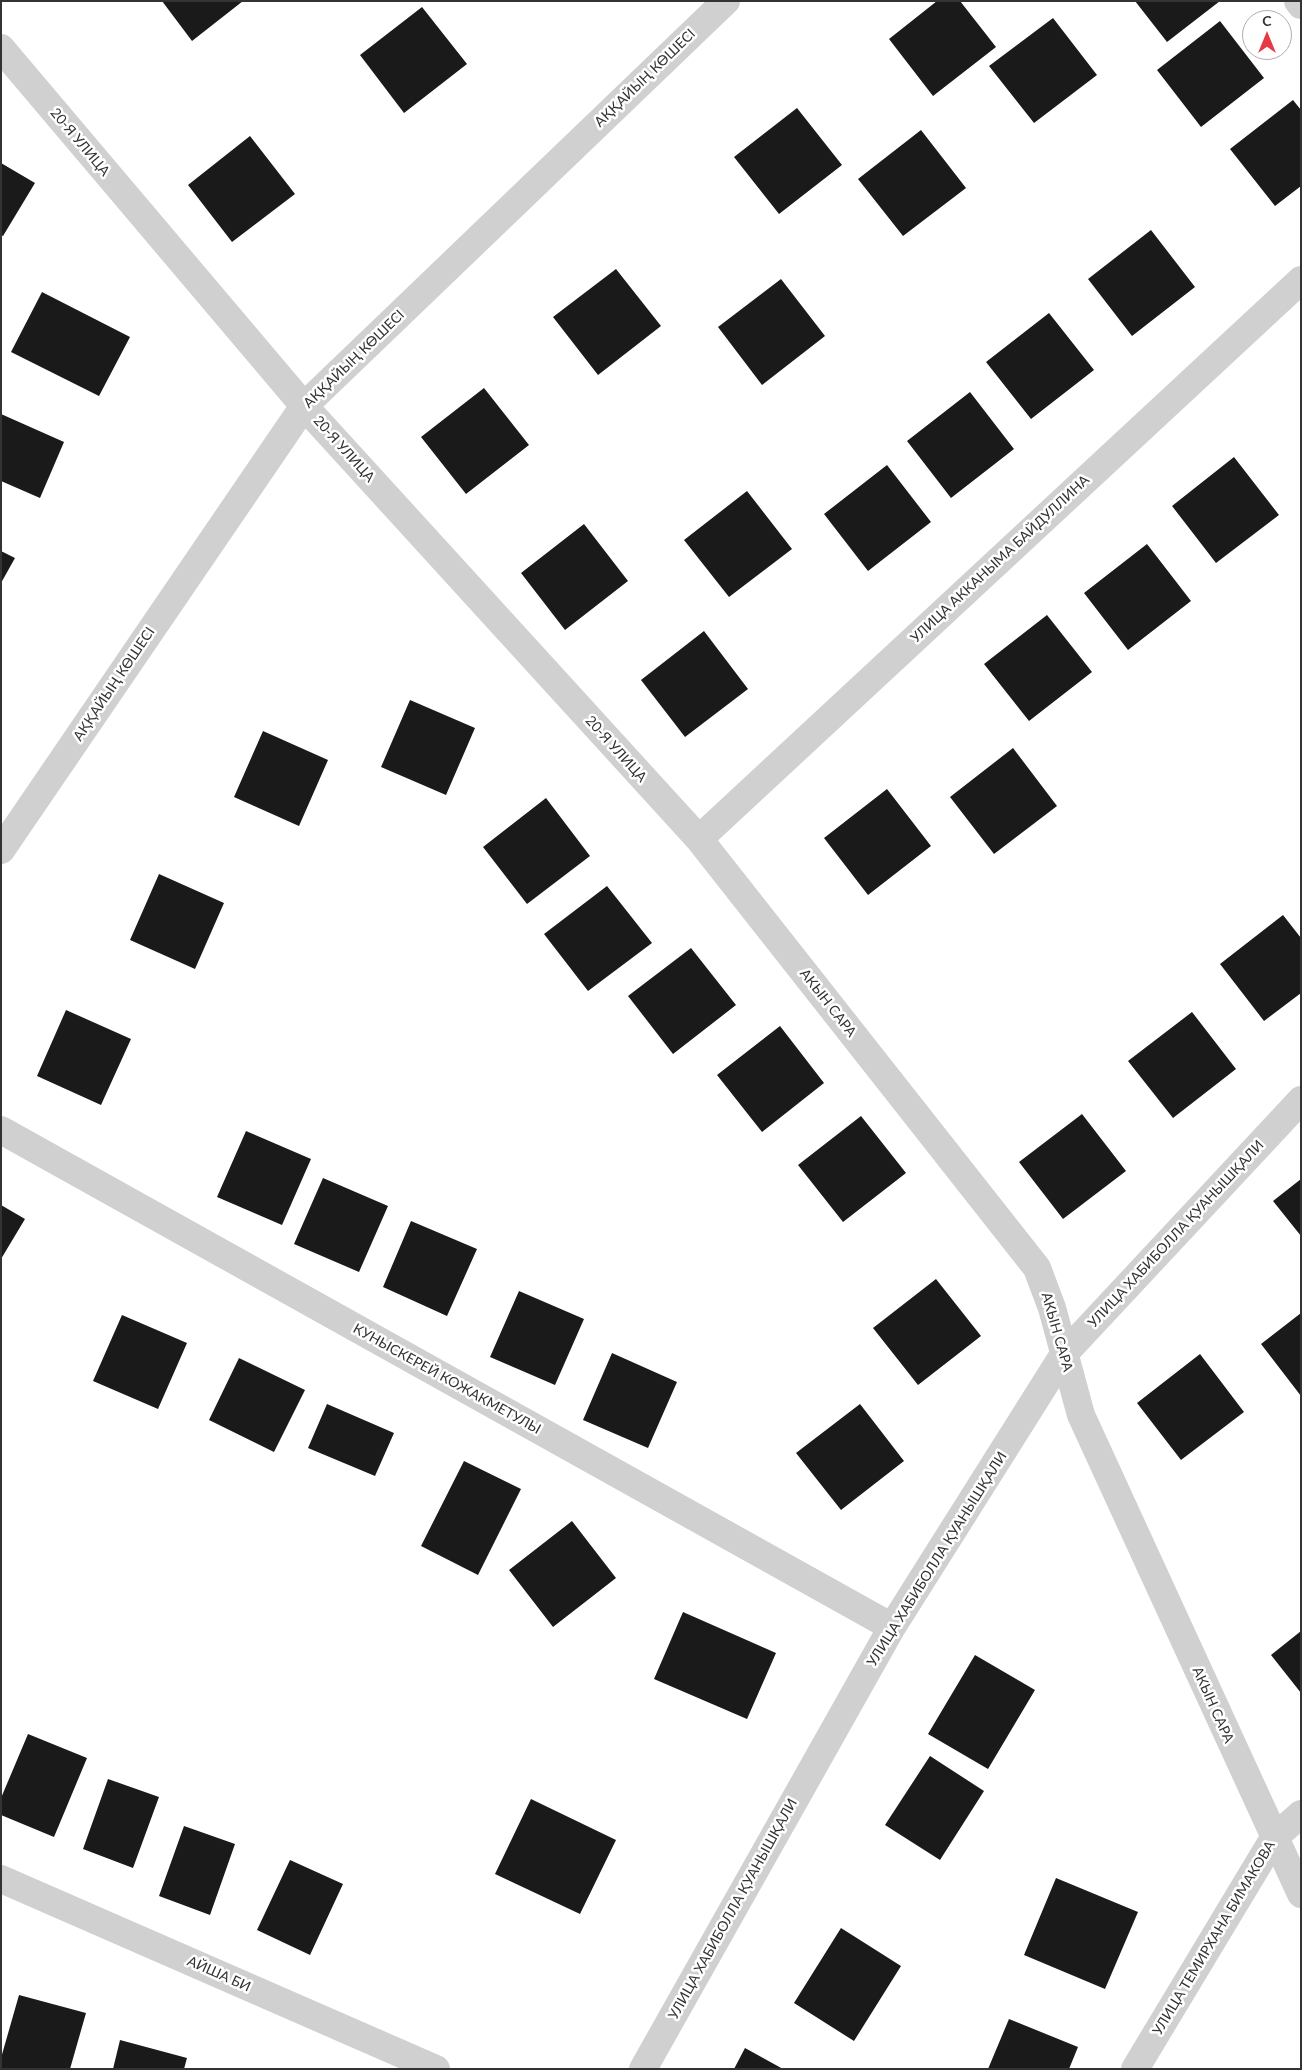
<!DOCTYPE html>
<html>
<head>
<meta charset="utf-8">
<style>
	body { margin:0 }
	#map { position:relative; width:1302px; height:2070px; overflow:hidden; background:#fff; font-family:Lato,sans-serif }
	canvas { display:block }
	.frame { position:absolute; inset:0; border:2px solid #333; pointer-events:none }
	.north { position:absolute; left:1242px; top:10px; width:50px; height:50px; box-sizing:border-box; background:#fff; border:1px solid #adadad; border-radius:50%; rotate:0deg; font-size:14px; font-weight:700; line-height:20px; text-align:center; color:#333 }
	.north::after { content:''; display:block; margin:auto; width:18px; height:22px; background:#e63946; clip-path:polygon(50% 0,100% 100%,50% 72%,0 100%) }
</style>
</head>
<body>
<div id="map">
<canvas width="1302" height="2070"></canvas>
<div class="frame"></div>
<div class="north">С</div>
</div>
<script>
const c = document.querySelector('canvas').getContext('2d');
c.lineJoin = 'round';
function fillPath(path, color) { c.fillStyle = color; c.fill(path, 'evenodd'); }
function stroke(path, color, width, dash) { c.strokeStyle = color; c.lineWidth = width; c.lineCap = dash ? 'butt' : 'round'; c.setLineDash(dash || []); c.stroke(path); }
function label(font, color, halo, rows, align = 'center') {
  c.font = font + ' Lato,sans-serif'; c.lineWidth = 5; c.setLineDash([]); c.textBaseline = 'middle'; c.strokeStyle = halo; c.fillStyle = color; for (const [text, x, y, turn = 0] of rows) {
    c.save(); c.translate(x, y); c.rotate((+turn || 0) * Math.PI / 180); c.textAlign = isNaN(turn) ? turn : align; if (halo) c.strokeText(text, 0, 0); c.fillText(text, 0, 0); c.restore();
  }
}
fillPath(new Path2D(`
	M162 1H243L192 41Z
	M937 1H960L996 47 933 96 889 39Z
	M1135 1H1220L1167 42Z
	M422 7 467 64 404 113 360 55Z
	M1053 18 1097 75 1034 123 989 66Z
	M1220 21 1264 78 1201 127 1157 70Z
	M1293 100 1301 110V186L1275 206 1230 149Z
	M797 108 842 165 779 214 734 157Z
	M921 130 966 188 903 236 858 179Z
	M250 136 295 194 232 242 188 185Z
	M1 163 35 183 3 236 1 235Z
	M1151 230 1195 287 1132 336 1088 279Z
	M616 269 661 326 598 375 553 317Z
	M781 279 825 336 762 385 718 327Z
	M42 292 130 337 99 396 11 352Z
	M1049 313 1094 370 1031 419 986 362Z
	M484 388 529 445 466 494 421 437Z
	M970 392 1014 449 951 498 907 441Z
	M1 414 64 442 40 498 1 481Z
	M1234 457 1279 515 1216 563 1172 506Z
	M887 465 931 522 868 571 824 514Z
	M747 491 792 549 729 597 684 540Z
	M584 524 628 581 565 630 521 573Z
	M1147 544 1191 601 1128 650 1084 593Z
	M1 551 15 558 1 583Z
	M1047 615 1092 672 1029 721 984 664Z
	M704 631 748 689 685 737 641 680Z
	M410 700 475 728 446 795 381 767Z
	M263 731 328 760 299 826 234 797Z
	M1013 748 1057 806 994 854 950 797Z
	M887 789 931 846 868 895 824 838Z
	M546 798 590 856 527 904 483 847Z
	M159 874 224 903 195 969 130 940Z
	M607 886 652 943 588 991 544 934Z
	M1283 915 1301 938V993L1264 1021 1220 964Z
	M691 948 736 1005 673 1054 628 996Z
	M66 1010 131 1039 101 1105 37 1076Z
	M1192 1012 1236 1069 1173 1118 1128 1061Z
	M780 1026 824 1083 762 1132 717 1075Z
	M1082 1114 1126 1171 1063 1219 1019 1162Z
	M861 1116 906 1173 843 1222 798 1165Z
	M246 1131 311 1159 282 1225 217 1197Z
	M323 1178 388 1206 359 1272 294 1244Z
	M1301 1179V1236L1273 1201Z
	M1 1205 25 1219 1 1259Z
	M411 1221 477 1249 447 1316 383 1287Z
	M936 1279 981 1336 918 1385 873 1328Z
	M519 1291 584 1319 555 1385 490 1357Z
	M1301 1313V1396L1261 1344Z
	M122 1315 187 1343 158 1409 93 1381Z
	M612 1353 677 1382 648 1448 583 1420Z
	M1200 1354 1244 1412 1181 1460 1137 1403Z
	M239 1358 305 1390 274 1452 209 1420Z
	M327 1404 394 1433 375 1476 308 1448Z
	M860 1404 904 1461 841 1510 796 1453Z
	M464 1461 521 1489 478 1575 421 1546Z
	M572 1521 616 1578 553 1627 509 1570Z
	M683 1612 776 1653 747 1719 654 1679Z
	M1301 1631V1693L1271 1655Z
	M975 1655 1035 1690 988 1769 928 1734Z
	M28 1734 87 1758 54 1837 1 1815V1798Z
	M930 1756 984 1791 940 1860 885 1825Z
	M108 1779 159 1797 133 1868 83 1849Z
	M531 1799 616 1840 580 1914 495 1874Z
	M184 1826 235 1844 210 1915 159 1896Z
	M290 1860 343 1884 310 1955 257 1930Z
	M1056 1878 1138 1912 1105 1989 1024 1955Z
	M841 1928 901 1966 854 2041 794 2003Z
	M19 1995 86 2013 70 2069H1V2058Z
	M1009 2019 1078 2047 1069 2069H988Z
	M120 2040 187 2058 184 2069H113Z
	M745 2048 783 2069H734Z`), '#1a1a1a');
stroke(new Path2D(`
	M1298 1 1301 5
	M1 48 304 406 699 839 1037 1268 1052 1308 1081 1415 1301 1894
	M699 839 1301 280
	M1 850 304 406 726 1
	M1 1130 892 1627
	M1 1879 436 2069
	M643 2069 892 1627 1064 1354 1301 1100
	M1135 2069 1274 1838 1301 1814`), '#d0d0d0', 28);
label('14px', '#333', '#fff', [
	["АҚҚАЙЫҢ КӨШЕСІ",645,78,-44],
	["20-Я УЛИЦА",80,142,50],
	["АҚҚАЙЫҢ КӨШЕСІ",354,359,-44],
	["20-Я УЛИЦА",344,449,48],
	["УЛИЦА АККАНЫМА БАЙДУЛЛИНА",1000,559,-43],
	["АҚҚАЙЫҢ КӨШЕСІ",114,684,-56],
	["20-Я УЛИЦА",616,749,48],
	["АКЫН САРА",828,1003,52],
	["УЛИЦА ХАБИБОЛЛА ҚУАНЫШҚАЛИ",1176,1234,-47],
	["АКЫН САРА",1057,1332,74],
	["КУНЫСКЕРЕЙ КОЖАКМЕТУЛЫ",447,1379,29],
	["УЛИЦА ХАБИБОЛЛА ҚУАНЫШҚАЛИ",937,1559,-58],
	["АКЫН САРА",1213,1705,66],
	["УЛИЦА ХАБИБОЛЛА ҚУАНЫШҚАЛИ",733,1909,-61],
	["УЛИЦА ТЕМИРХАНА БИМАКОВА",1214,1938,-59],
	["АЙША БИ",219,1974,24]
]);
</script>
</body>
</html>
